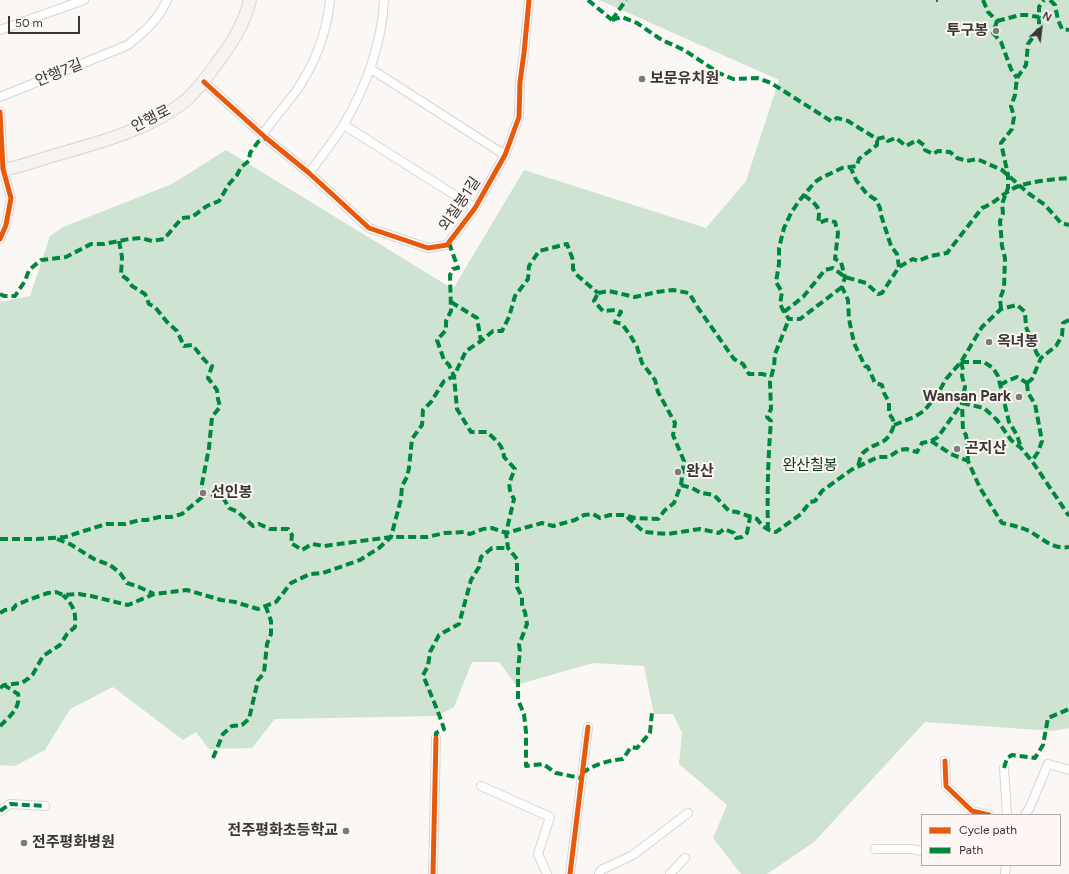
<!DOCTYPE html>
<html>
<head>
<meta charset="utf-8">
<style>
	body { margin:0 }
	#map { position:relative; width:1069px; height:874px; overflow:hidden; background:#fbf7f5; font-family:Figtree,sans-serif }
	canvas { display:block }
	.legend { position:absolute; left:921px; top:814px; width:140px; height:52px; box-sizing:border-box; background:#fdf6f3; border:1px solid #afa9a7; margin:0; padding:5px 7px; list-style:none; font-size:12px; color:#393635 }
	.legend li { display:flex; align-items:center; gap:8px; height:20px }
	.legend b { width:20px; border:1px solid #afa9a7 }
	.north { position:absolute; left:1021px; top:8px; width:40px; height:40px; -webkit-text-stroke:3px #fdf6f3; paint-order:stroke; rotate:28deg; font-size:11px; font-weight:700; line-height:16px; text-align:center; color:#393635 }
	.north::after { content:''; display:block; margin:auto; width:14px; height:18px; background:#393635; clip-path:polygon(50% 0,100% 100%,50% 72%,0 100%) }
	.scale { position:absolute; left:8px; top:16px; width:72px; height:18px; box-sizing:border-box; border:2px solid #393635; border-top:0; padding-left:5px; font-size:12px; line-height:14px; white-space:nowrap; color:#393635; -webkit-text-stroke:3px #fdf6f3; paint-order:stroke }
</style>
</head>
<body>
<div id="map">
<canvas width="1069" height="874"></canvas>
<ul class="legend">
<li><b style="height:5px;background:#e8590c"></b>Cycle path</li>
<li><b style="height:5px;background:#00873e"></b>Path</li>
</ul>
<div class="north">N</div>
<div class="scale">50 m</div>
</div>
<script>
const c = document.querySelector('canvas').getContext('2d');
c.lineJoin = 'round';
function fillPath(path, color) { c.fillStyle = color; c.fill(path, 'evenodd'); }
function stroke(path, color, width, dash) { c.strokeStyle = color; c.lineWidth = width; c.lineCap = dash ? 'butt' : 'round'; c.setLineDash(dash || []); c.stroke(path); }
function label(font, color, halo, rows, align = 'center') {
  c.font = font + ' Figtree,"Noto Sans KR",sans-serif'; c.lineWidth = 4; c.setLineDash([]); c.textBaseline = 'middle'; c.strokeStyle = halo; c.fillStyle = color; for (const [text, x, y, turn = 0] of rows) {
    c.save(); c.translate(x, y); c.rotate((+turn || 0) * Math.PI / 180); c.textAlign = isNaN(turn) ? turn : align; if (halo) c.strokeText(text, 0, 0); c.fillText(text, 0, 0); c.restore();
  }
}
fillPath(new Path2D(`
	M599 0H1069V728L1053 731 925 722 814 842 767 874H741L713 838 727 805 679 764 682 733 673 714H654L644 666 593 663 516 685 499 662H472L454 707 437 716 275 719 252 748 209 749 196 732 183 740 113 687 70 709 45 750 15 766 0 765V302L30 296 50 236 63 227 172 184 226 150 453 289 524 170 706 228 746 181 779 80Z`), '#cfe3d2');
const street = new Path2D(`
	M0 30 84 0
	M371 69 505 155
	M204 82 266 138 309 173 369 228 428 248 447 245 475 208 505 155 519 117 520 82 524 53 529 0
	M0 97 128 45C144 32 159 19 167 0
	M0 112 3 169 11 198 6 225 0 239
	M344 125 475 208
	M263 134C273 119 286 105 297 90 315 63 327 32 330 0
	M309 173C321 157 334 141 344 124 366 87 382 43 384 0
	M945 761 946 786 972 811 989 815
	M1004 768 1007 815
	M481 786 550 817 538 854 547 874
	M0 811 10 804 45 806
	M1025 815 1030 807 1048 764 1069 770
	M875 849H911L922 851
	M433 874 436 738
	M570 874 588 727
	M599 874 601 870 633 855 688 813
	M670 874 685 858
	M1005 874 1006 865`);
const secondary = new Path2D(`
	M0 170C19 168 40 159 59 154 101 142 150 129 185 101 199 89 209 74 220 59 233 42 245 21 250 0`);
stroke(street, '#d8d5d3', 10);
stroke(secondary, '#d8d5d3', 14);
stroke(street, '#fefefe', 8);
stroke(secondary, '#f6f3f2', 12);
stroke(new Path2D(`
	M588 0 612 20
	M936 0H938
	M983 0 988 12 997 21
	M1050 0 1055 5 1058 20 1062 29 1069 30
	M612 20 622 17 637 23 662 40 684 50 719 73 733 79 757 78 771 83 831 121 837 118 848 121 877 139 885 137 888 141 896 138 906 146 917 140 925 146V150L933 154 938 151 950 152 957 158 967 161 977 159 1002 170 1028 193 1045 205 1061 223 1069 225
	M612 20 626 0
	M997 21 993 33 1001 42 1011 69 1017 78
	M997 21 1020 15H1026L1039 17
	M850 166 856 180 867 194 876 200 880 208 881 215 891 246 897 254 899 267
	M804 195C810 200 819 205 819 213 819 217 818 219 819 223L826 220 835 222 838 233 835 259 841 262 845 277 842 287 848 300 849 319 854 343 865 366 868 367 875 383 882 385 884 393 889 402V414C893 418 895 423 893 428 885 448 876 440 863 453 860 456 859 463 858 467
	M119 241 122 257 121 275 127 279 132 286 145 294 149 304 155 307 167 322 177 331 184 346 192 345C199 352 204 362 212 366L208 378 217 390 218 399 220 407 212 417 209 448 201 489 206 494 216 495 224 499 229 508 238 512 253 526 259 524 270 529H288L292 535 291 543 302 550 312 544 324 546 391 537H427L445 533 464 532 470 534 483 529 492 528 506 533 542 523 553 526 575 520 584 515 593 514 600 518 610 515H624L635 518 658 519 665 510 674 503 681 485 684 461 673 435 675 423 658 392 655 380 642 363 637 347 630 335 622 324 615 322 621 312 615 310 603 311 594 301 598 293
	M449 243 458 268 453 269 450 275 451 311 446 321V330L437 340 444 360 449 365 454 376 457 409 471 432H487C495 440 503 444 504 457L515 469C510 481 506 486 514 499L506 533 508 548 517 559V587L522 597V607L525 612 527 624 519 645 520 651 518 670V700L524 714 526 732V766L543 764 556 773 581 778
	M842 287 800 319H789L784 312 780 304 782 292 776 282 779 264V248L784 228 791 213 799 201 815 182 821 178 842 168 857 166 859 159 877 145V139
	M598 293 609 291 635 297 657 292 673 290 689 293 698 308 734 359 743 364 749 374H762L771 376
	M0 294 4 296H15L25 281 29 270 41 260 66 257 91 244H104L129 239 141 238 152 241 164 239 182 218 192 217 207 206 219 201 229 184 237 175 241 167 249 161 250 153 258 142 266 138
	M451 302 477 318 481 341
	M1001 309 1000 299 1004 288 1005 258 1002 246 1000 221 1003 213 1002 204 1008 188V175L1001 143 1012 129 1014 117 1011 106 1015 95 1017 78 1026 65 1028 44 1039 29V7L1044 0
	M784 312 803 297 825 270 833 268 845 277 866 283 878 294 882 293 899 267 913 259 918 261 930 256 947 253 982 208C996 203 1006 190 1019 186 1032 181 1056 179 1069 178
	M961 362 963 370 962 376 965 387 962 403 963 431 966 435 967 442 968 461 980 488 1002 523C1012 525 1020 527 1029 531 1042 538 1053 550 1069 547
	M961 362H984L993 368 998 376 1009 422 1017 435 1021 448
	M1027 383 1028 393 1035 404 1042 441 1038 452 1032 461
	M1027 383 1032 379 1041 358 1056 346 1062 336 1063 323 1069 320
	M1000 385 1007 381 1017 377 1027 383
	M962 403 984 408 997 420 1011 440 1021 448 1032 461 1069 516
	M894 425 914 417 924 411 937 395 946 379 961 362 982 327 1001 309 1017 305 1025 312 1026 327 1037 354 1041 358
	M931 441 951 454 968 461
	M681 485 692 488 701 493 714 495 729 511 737 512 757 519C763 527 766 530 776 532L801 514 810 502 815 501 822 491 851 470 878 457H889L899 450 906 449 917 452 922 443 931 441 938 437 962 403
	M627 517 644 532 667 534 700 529 719 533 724 529 734 533 736 538 742 537 747 533 750 517
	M768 530C767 494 768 458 771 421L767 417 771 409 770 382 774 366 775 354 789 319
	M0 539H37L65 537 106 524H125L140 520H147L159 517H171L182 514 206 494
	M57 539 70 544 94 559 110 565 120 573 127 583 139 587 154 594
	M0 613 5 610 13 609 16 605 28 600 48 593 56 592 63 595 79 594 91 596 128 605 154 594 187 590 221 600 235 602 258 609 276 602 291 583 310 574 323 573 360 560 379 548 391 537 401 499 402 486 407 477 409 468 412 439 422 425 423 410 431 402 444 381 454 376 466 351 481 341 493 331H502L509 317 515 296 528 279 529 266 539 251 567 244 573 260V269L578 276 598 293
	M0 688 4 685 22 683 29 678 33 674 43 656 60 645 67 634 75 627C76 612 74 606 63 595
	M0 726C9 717 21 708 18 694L4 685
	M436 738V733L444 729C438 710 430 693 423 675L428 666 430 652 439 635 459 624 471 580 479 567 481 557 492 548H508
	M213 758 223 734 232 726 242 725 249 719 258 680 264 673 267 644 271 634V621L266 607
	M1004 768 1007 758 1012 755 1035 758 1043 745 1048 718 1069 709
	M582 773C595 764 607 761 623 759L631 747 637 748 650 733 652 712
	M0 811 10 804 45 806`), '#00873e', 4, [8, 4]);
stroke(new Path2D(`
	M204 82 266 138 309 173 369 228 428 248 447 245 475 208 505 155 519 117 520 82 524 53 529 0
	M0 112 3 169 11 198 6 225 0 239
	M945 761 946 786 972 811 989 815
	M433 874 436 738
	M570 874 588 727`), '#e8590c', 5);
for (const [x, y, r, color] of [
	[996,31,4,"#7d7a78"],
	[642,79,4,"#7d7a78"],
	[989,342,4,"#7d7a78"],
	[1019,397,4,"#7d7a78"],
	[957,449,4,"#7d7a78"],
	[678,472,4,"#7d7a78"],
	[203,493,4,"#7d7a78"],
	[346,831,4,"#7d7a78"],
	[24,843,4,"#7d7a78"]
]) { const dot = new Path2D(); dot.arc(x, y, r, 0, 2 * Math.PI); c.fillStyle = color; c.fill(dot); stroke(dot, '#fdf6f3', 1.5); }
label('bold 15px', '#393635', '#fdf6f3', [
	["투구봉",988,31,"right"],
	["보문유치원",650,79],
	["옥녀봉",997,342],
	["Wansan Park",1011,397,"right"],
	["곤지산",965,449],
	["완산",686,472],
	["선인봉",211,493],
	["전주평화초등학교",338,831,"right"],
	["전주평화병원",32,843]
], 'left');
label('15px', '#393635', '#fdf6f3', [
	["안행7길",59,73,-22],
	["안행로",151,119,-27],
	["외칠봉1길",460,204,-56]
]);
label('15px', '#013519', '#fdf6f3', [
	["완산칠봉",810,466]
]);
</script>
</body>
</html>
